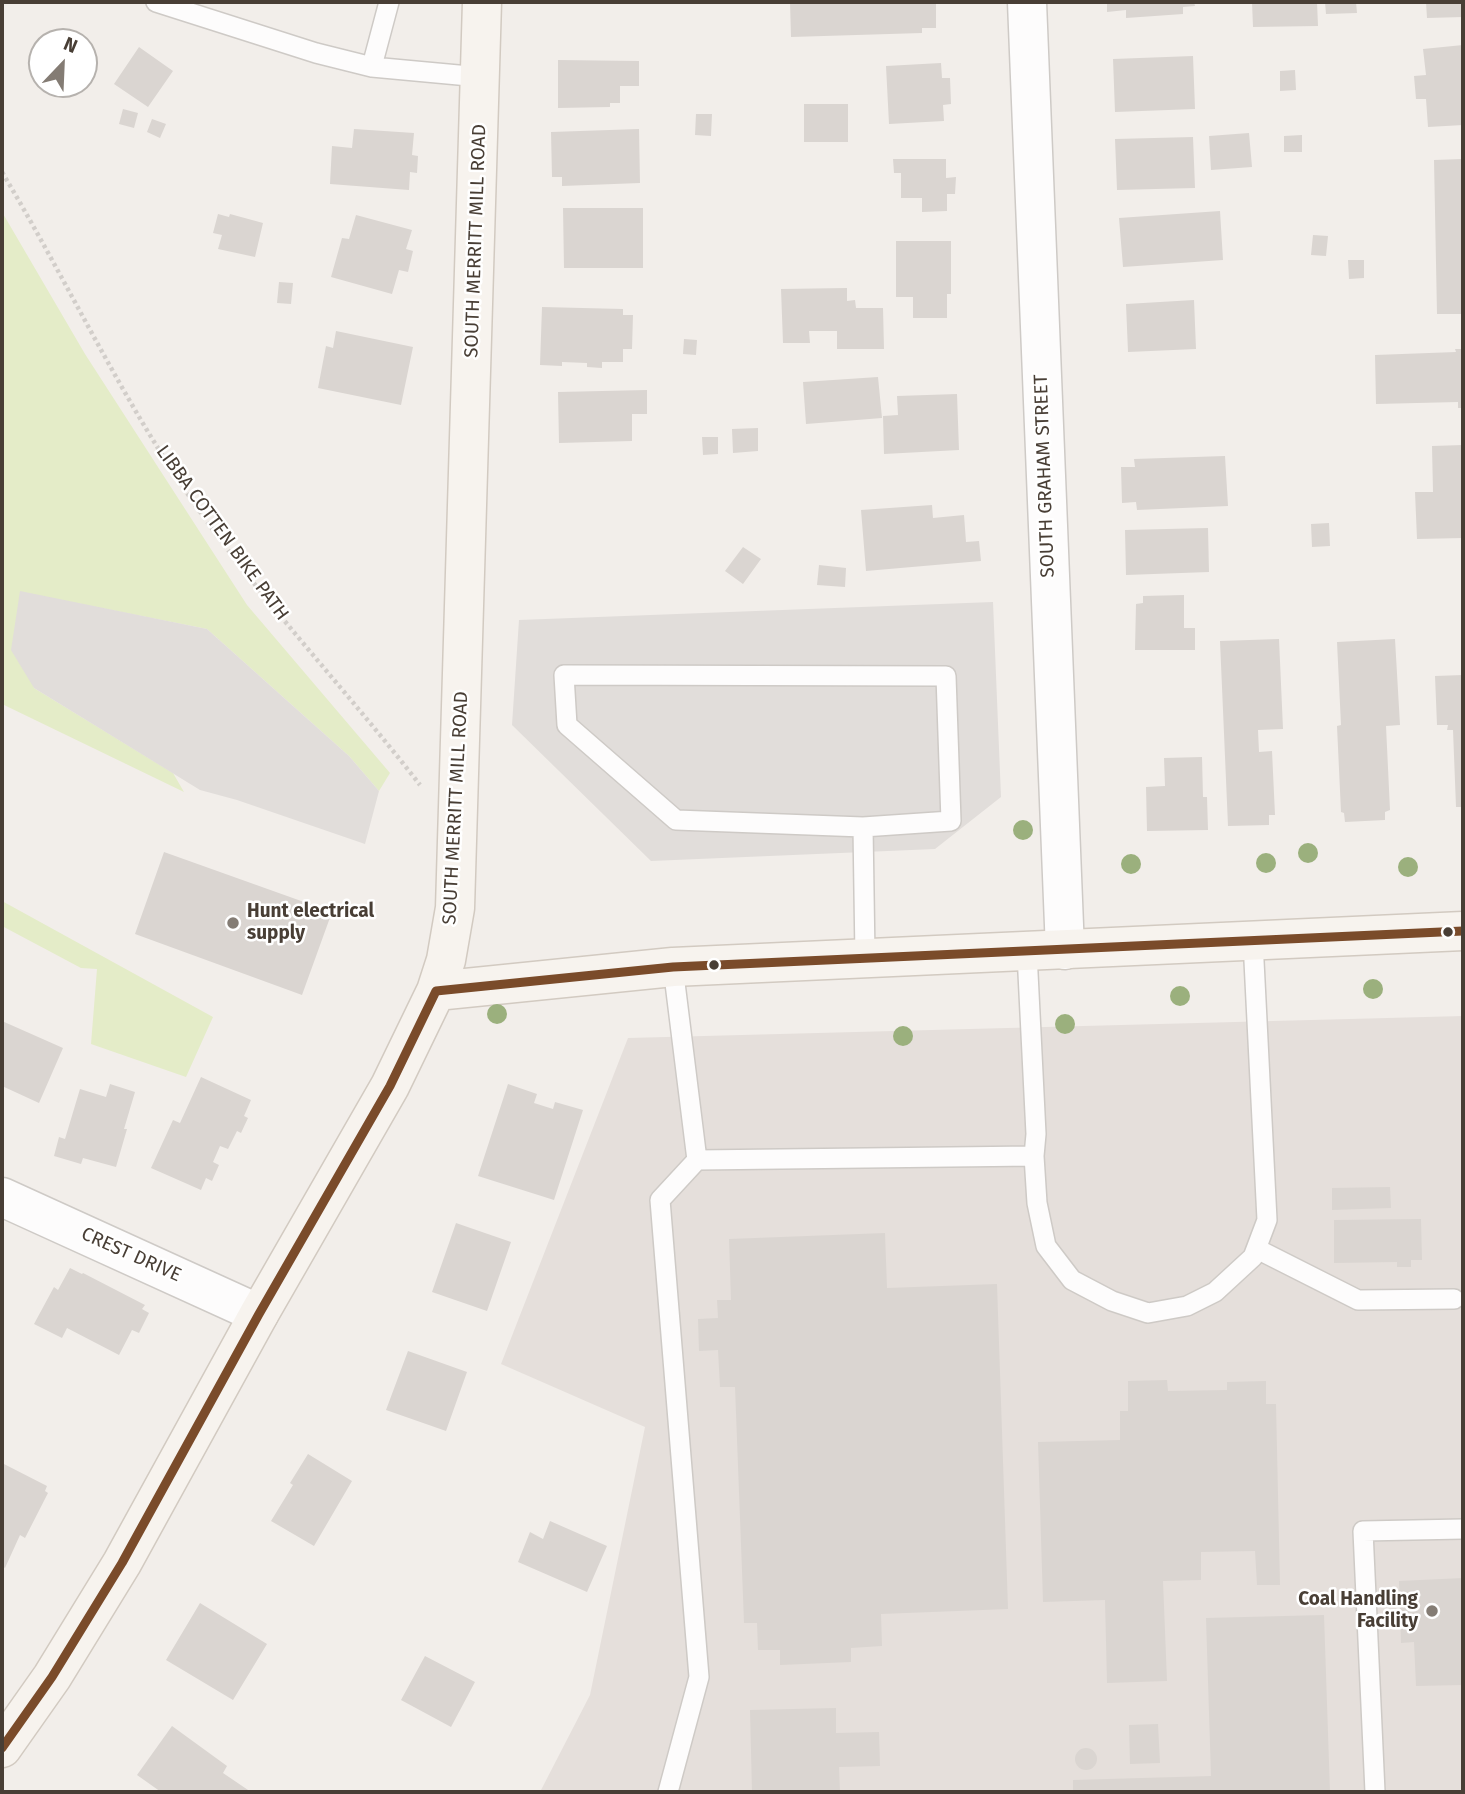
<!DOCTYPE html>
<html>
<head>
<meta charset="utf-8">
<style>
	body { margin:0 }
	#map { position:relative; width:1465px; height:1794px; overflow:hidden; background:#f2eeea; font-family:"Fira Sans",sans-serif }
	canvas { display:block }
	.frame { position:absolute; inset:0; border:4px solid #483e35; pointer-events:none }
	.north { position:absolute; left:28px; top:28px; width:70px; height:70px; box-sizing:border-box; background:#fff; border:2px solid #b6b2ae; border-radius:50%; rotate:23deg; font-size:19px; font-weight:700; line-height:28px; text-align:center; color:#483e35 }
	.north::after { content:''; display:block; margin:auto; width:24px; height:32px; background:#847c74; clip-path:polygon(50% 0,100% 100%,50% 72%,0 100%) }
</style>
</head>
<body>
<div id="map">
<canvas width="1465" height="1794"></canvas>
<div class="frame"></div>
<div class="north">N</div>
</div>
<script>
const c = document.querySelector('canvas').getContext('2d');
c.lineJoin = 'round';
function fillPath(path, color) { c.fillStyle = color; c.fill(path, 'evenodd'); }
function stroke(path, color, width, dash) { c.strokeStyle = color; c.lineWidth = width; c.lineCap = dash ? 'butt' : 'round'; c.setLineDash(dash || []); c.stroke(path); }
function label(font, color, halo, rows, align = 'center') {
  c.font = font + ' "Fira Sans",sans-serif'; c.lineWidth = 5; c.setLineDash([]); c.textBaseline = 'middle'; c.strokeStyle = halo; c.fillStyle = color; for (const [text, x, y, turn = 0] of rows) {
    c.save(); c.translate(x, y); c.rotate((+turn || 0) * Math.PI / 180); c.textAlign = isNaN(turn) ? turn : align; if (halo) c.strokeText(text, 0, 0); c.fillText(text, 0, 0); c.restore();
  }
}
fillPath(new Path2D(`
	M1463 1016V1792H540L590 1695 645 1427 501 1364 628 1038Z`), '#e5dfdb');
fillPath(new Path2D(`
	M2 212 85 354 247 605 390 773 379 791 349 756 207 629 20 592 34 688 173 773 184 792 2 704Z
	M2 901 213 1017 186 1077 91 1044 97 969 81 968 2 926Z`), '#e4ecc8');
fillPath(new Path2D(`
	M20 591 207 629 349 756 379 791 365 844 237 800 200 790 34 688 11 650Z
	M993 602 1001 797 935 849 651 861 512 725 519 620Z`), '#e1ddda');
fillPath(new Path2D(`
	M790 2H936V28H922V33L791 37Z
	M1107 2H1194L1195 6 1183 7V14L1126 18V10L1107 12Z
	M1252 2H1317L1318 26 1253 27Z
	M1325 2H1356L1357 13 1326 14Z
	M1426 2H1463V17L1427 18Z
	M1463 45V125L1428 127 1426 99H1416L1414 76 1426 75 1423 49Z
	M139 47 173 71 148 107 114 84Z
	M1193 56 1195 109 1115 112 1113 59Z
	M558 60 639 61V86H620V103H610V107L558 108Z
	M941 63 942 78H950L951 104 943 105 944 121 889 124 886 66Z
	M1295 70 1296 90 1280 91V71Z
	M804 104H848V142H804Z
	M123 109 138 113 134 128 119 124Z
	M696 114H712L711 136 695 135Z
	M152 119 166 124 160 138 147 132Z
	M354 129 414 133 412 155 418 156 417 173 410 172 409 190 330 184 332 146 352 148Z
	M639 129 640 183 562 186V177H552L551 132Z
	M1249 133 1252 167 1211 170 1209 136Z
	M1302 135V152H1284V136Z
	M1193 137 1195 188 1117 190 1115 139Z
	M893 159H946V178L956 177 955 194H947V211L922 212V198H901V173H894Z
	M1463 159V314H1437L1434 160Z
	M563 208H643V268H564Z
	M1220 211 1223 260 1123 267 1119 218Z
	M218 214 229 217 230 214 263 223 255 257 218 249 222 235 213 233Z
	M356 215 412 230 406 249 413 251 408 272 399 270 392 294 331 277 342 238 349 239Z
	M1313 235 1328 236 1326 256 1311 255Z
	M896 241H951V294H947V318H913V297H896Z
	M1348 260H1364V278L1349 279Z
	M279 282 293 283 291 304 277 303Z
	M847 288V301L855 300 856 308H883L884 349H837V331H809L810 343H783L781 289Z
	M1194 300 1196 349 1128 352 1126 304Z
	M542 307 623 309V315H633L632 349H623V362H602V368L587 367V363L562 362V366L540 365Z
	M336 331 413 347 401 405 318 388 326 346 333 348Z
	M684 339 697 340 696 355 683 354Z
	M1455 349H1463V408H1458V402L1376 404 1375 355 1456 352Z
	M878 377 882 418 806 424 803 382Z
	M647 390V414H632V441L559 443 558 392Z
	M957 394 959 450 884 454 883 416 898 415 897 396Z
	M758 428V451L733 453 732 429Z
	M702 437H718V454L703 455Z
	M1463 445V538L1417 539 1415 492H1433L1432 446Z
	M1225 456 1228 506 1137 510 1136 502 1122 503 1121 467H1135L1134 459Z
	M932 505 933 518 964 515 966 542 979 541 981 561 866 571 861 510Z
	M1329 523 1330 546 1312 547 1311 524Z
	M1208 528 1209 572 1126 575 1125 530Z
	M743 547 761 559 743 584 725 571Z
	M819 565 846 568 845 587 817 585Z
	M1184 595V628H1195V650H1135L1136 604 1143 603V596Z
	M1279 639 1283 729 1258 730 1259 752 1272 751 1275 815H1269V825L1228 826 1220 641Z
	M1395 639 1400 725 1386 726 1390 810 1385 812V820L1345 822 1344 813 1341 812 1337 726 1341 725 1337 642Z
	M1463 675V807H1456L1453 730H1447L1448 725H1437L1435 676Z
	M1202 757 1203 797H1207L1208 830 1147 831 1146 787 1165 786 1164 758Z
	M164 852 332 912 302 995 135 934Z
	M2 1021 63 1048 39 1103 2 1086Z
	M201 1077 251 1100 244 1116 248 1118 241 1133 237 1131 228 1149 220 1146 213 1162 219 1165 212 1181 206 1178 201 1190 151 1168 173 1120 180 1123Z
	M110 1084 135 1092 124 1129H127L116 1167 83 1158 81 1164 54 1156 59 1137 65 1139 80 1089 106 1097Z
	M508 1084 537 1094 534 1103 553 1109 555 1102 583 1110 554 1200 478 1176Z
	M1390 1187 1391 1208 1332 1210V1188Z
	M1421 1219 1422 1260H1411V1267H1397V1262L1334 1263V1220Z
	M456 1223 511 1242 487 1311 432 1292Z
	M885 1233 887 1288 997 1284 1008 1609 881 1614 882 1646 851 1648V1662L780 1665V1650H758L757 1623H744L735 1387H720L718 1350 699 1351 698 1319 718 1318 717 1300H731L729 1239Z
	M70 1268 82 1274 83 1273 145 1305 142 1309 149 1313 139 1333 132 1330 119 1355 67 1328 62 1338 34 1324 54 1287 58 1290Z
	M408 1351 467 1372 446 1431 386 1410Z
	M1167 1380 1168 1391 1227 1390V1382L1266 1381V1404H1276L1280 1585H1257L1255 1551 1201 1552V1580L1163 1581 1167 1681 1107 1683 1105 1600 1043 1602 1038 1442 1120 1440V1411H1128V1381Z
	M308 1454 352 1481 314 1546 271 1521 293 1485 290 1483Z
	M2 1463 47 1486 45 1491 48 1493 25 1538 20 1535 5 1568 2 1566Z
	M550 1521 607 1546 587 1592 518 1562 530 1532 543 1539Z
	M1463 1578V1685L1416 1686 1414 1642 1401 1643 1399 1581Z
	M200 1603 267 1644 233 1700 166 1660Z
	M1324 1615 1330 1792H1073V1780L1211 1776 1206 1618Z
	M425 1656 475 1682 451 1727 401 1700Z
	M836 1708V1733L879 1732 880 1766 839 1767 840 1792H752L750 1710Z
	M1158 1724 1160 1763 1130 1764 1129 1725Z
	M172 1726 227 1766 223 1773 251 1792H161L137 1775Z
	M1075 1759a11 11 0 1 1 22 0a11 11 0 1 1-22 0Z`), '#dad5d1');
const lane = new Path2D(`
	M156 2 316 53 372 67 480 77
	M372 66 389 2
	M863 827 676 820 567 725 564 675 946 676 951 821 863 827 865 957
	M1027 953 1036 1134 1034 1156 1037 1203 1046 1246 1072 1280 1112 1301 1148 1313 1187 1306 1215 1292 1253 1257 1267 1220 1253 941
	M673 967 697 1160 1034 1156
	M1257 1249 1358 1300 1454 1299
	M668 1792 699 1677 660 1200 697 1160
	M1375 1792 1363 1531 1463 1529`);
const street = new Path2D(`
	M1027 2 1065 950
	M2 1197 259 1314`);
const secondary = new Path2D(`
	M436 991 673 967 1463 931
	M2 1748 52 1677 122 1563 259 1314 390 1086 436 991 446 960 455 908 482 2`);
stroke(lane, '#cecac6', 22);
stroke(street, '#cecac6', 41);
stroke(secondary, '#d2cac1', 41);
stroke(new Path2D(`
	M2 172C63 274 113 381 179 481 250 589 341 683 420 785`), '#d2ceca', 4.5, [3.5, 3.5]);
stroke(lane, '#fdfcfc', 19);
stroke(street, '#fdfcfc', 38);
stroke(secondary, '#f7f3ee', 38);
stroke(new Path2D(`
	M436 991 673 967 1463 931
	M2 1748 52 1677 122 1563 259 1314 390 1086 436 991`), '#7a4b2a', 9);
c.fillStyle = '#9bb07d';
for (const [x, y] of [
	[1023,830],
	[1308,853],
	[1266,863],
	[1131,864],
	[1408,867],
	[1373,989],
	[1180,996],
	[497,1014],
	[1065,1024],
	[903,1036]
]) { c.beginPath(); c.arc(x, y, 10, 0, 2 * Math.PI); c.fill(); }
for (const [x, y, r, color] of [
	[233,923,7,"#847c74"],
	[1448,932,6,"#483e35"],
	[714,965,6,"#483e35"],
	[1432,1611,7,"#847c74"]
]) { const dot = new Path2D(); dot.arc(x, y, r, 0, 2 * Math.PI); c.fillStyle = color; c.fill(dot); stroke(dot, '#fff', 2.5); }
label('19px', '#483e35', '#fff', [
	["SOUTH MERRITT MILL ROAD",476,241,-88],
	["SOUTH GRAHAM STREET",1045,476,-92],
	["LIBBA COTTEN BIKE PATH",222,533,54],
	["SOUTH MERRITT MILL ROAD",456,808,-87],
	["CREST DRIVE",131,1255,24]
]);
label('bold 19px', '#483e35', '#fff', [
	["Hunt electrical",247,912],
	["supply",247,934],
	["Coal Handling",1418,1600,"right"],
	["Facility",1418,1622,"right"]
], 'left');
</script>
</body>
</html>
